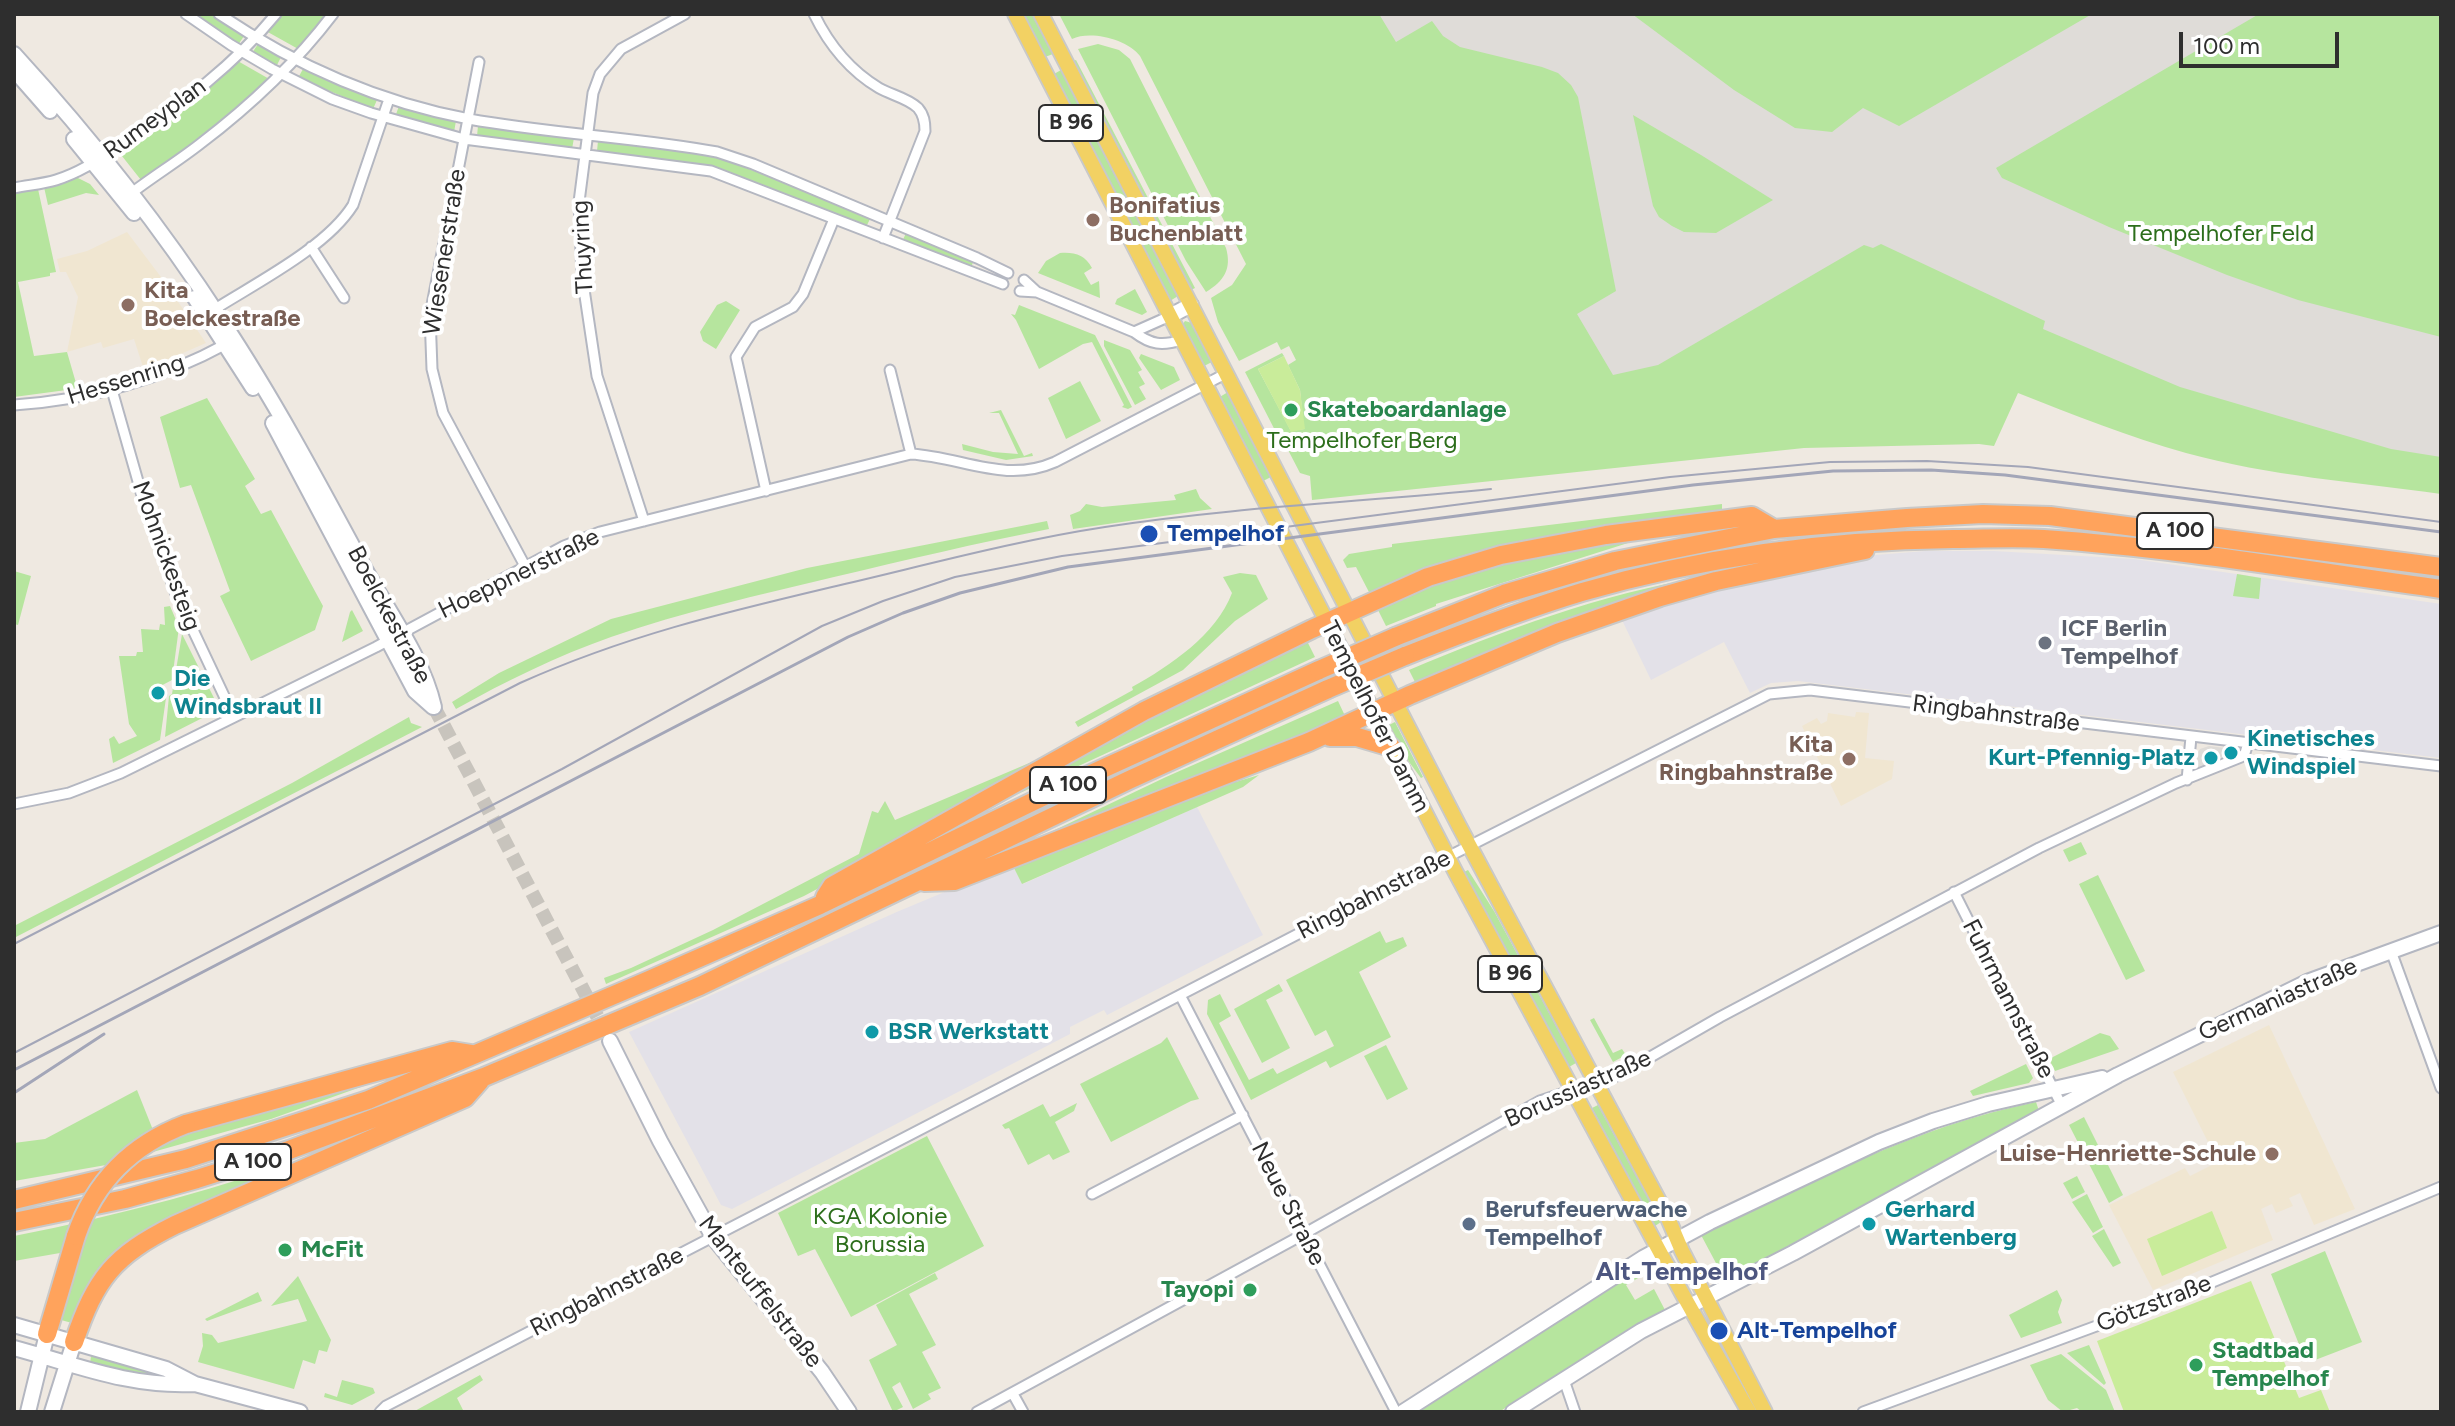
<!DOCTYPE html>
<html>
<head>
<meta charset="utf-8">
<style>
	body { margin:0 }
	#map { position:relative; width:2455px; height:1426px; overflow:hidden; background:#efe9e1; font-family:Figtree,sans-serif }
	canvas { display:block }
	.frame { position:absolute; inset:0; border:16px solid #2e2e2e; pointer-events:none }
	.scale { position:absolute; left:2179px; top:32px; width:160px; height:36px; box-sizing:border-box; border:4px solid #2e2e2e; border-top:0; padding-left:10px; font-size:24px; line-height:28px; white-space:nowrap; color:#2e2e2e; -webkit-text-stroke:6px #fff; paint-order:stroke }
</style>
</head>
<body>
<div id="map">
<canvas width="2455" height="1426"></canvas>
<div class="frame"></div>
<div class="scale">100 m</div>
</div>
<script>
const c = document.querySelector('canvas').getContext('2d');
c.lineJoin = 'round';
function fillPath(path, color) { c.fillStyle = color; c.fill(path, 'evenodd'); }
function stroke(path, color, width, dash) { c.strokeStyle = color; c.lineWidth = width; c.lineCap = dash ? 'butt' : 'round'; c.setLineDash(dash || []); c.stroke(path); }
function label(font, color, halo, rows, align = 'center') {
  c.font = font + ' Figtree,sans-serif'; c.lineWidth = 8; c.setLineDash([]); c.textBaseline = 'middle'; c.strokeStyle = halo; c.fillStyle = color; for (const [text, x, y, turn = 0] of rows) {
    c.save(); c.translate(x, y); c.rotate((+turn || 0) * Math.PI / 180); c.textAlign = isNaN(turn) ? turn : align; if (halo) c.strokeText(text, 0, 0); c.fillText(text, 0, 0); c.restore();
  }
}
fillPath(new Path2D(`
	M1925 551H1994L2134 559 2441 604V758L1798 681 1771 683 1750 693 1724 642 1651 680 1620 616 1696 593 1864 556Z
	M1197 807 1263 935 1107 1015 1104 1010 1070 1027V1034L732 1209 721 1205 629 1032 899 911 1012 864 1023 884Z`), '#e3e1e8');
fillPath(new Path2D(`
	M127 232 164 281 206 343 144 370 134 339 103 348 101 342 67 352 78 297 66 272H60L57 259 87 251Z
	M1856 712 1869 713 1865 758 1894 761 1892 779 1841 806 1802 726 1817 718 1821 724 1827 721 1828 713 1855 717Z
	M2269 1025 2355 1209 2314 1225 2300 1193 2289 1198 2293 1206 2276 1213 2272 1204 2261 1209 2273 1240 2153 1290 2109 1205 2185 1168 2190 1176 2218 1162 2173 1072Z`), '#f0e6d1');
fillPath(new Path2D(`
	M192 14H211L244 36 238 45Z
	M280 14H329L300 50 266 31Z
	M1023 14H1034L1053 54 1045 57Z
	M1059 14H2441V494C2356 482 2269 476 2186 453 2129 437 2074 415 2018 393L1994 446 1979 444 1804 448 1312 500 1310 476 1300 473 1286 446 1281 442 1245 372 1282 353 1284 356 1258 369 1291 431 1304 429 1300 390 1288 365 1296 360 1289 346 1281 350 1277 342 1239 361 1218 322 1211 298 1232 285 1246 264 1140 56C1127 39 1090 30 1072 39Z
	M258 44 281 57 276 67 252 53Z
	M1098 44 1119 50 1130 59 1226 248C1232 269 1224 281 1206 292L1186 261 1078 49Z
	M236 60 271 80 178 157 141 180 118 151Z
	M1076 60 1195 288 1191 290 1073 61Z
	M303 69 377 100 373 109 298 78Z
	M1061 70 1178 296 1170 301 1054 74Z
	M399 106 456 121 454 132 395 117Z
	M478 126 574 138 572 149 477 136Z
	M598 141 700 153 726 160 871 217 866 227 714 168 597 151Z
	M76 177 90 184 99 195 86 193 48 205 44 187Z
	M38 189 56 272 50 273V276L18 282 34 356 67 352 76 383 74 389 14 397V192Z
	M906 233 974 260 970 270 902 242Z
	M1060 253C1075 252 1085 255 1092 268L1084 273 1091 285 1099 281 1100 298 1038 273 1046 261Z
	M1135 289 1147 312 1142 315 1115 304 1117 299Z
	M726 301 740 310 716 349 703 341 700 332 717 305Z
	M1019 305 1095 335 1132 407 1128 409 1122 407 1124 405 1092 342 1083 344 1039 369 1016 320 1011 314 1015 315Z
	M1185 321 1192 323 1212 362 1202 367 1182 325Z
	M1104 340 1130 350 1142 370 1138 372 1145 384 1139 387 1146 399 1135 405 1104 346Z
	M1141 354 1174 367 1180 380 1161 390 1139 358Z
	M1080 381 1101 421 1066 439 1048 398Z
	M1228 392 1273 476 1261 482 1218 398Z
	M207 398 255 479 245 486 261 514 271 510 323 606 315 630 251 661 220 596 230 591 191 485 180 488 160 417Z
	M1001 410 1024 456 1032 453 1033 456 1006 460 963 450 962 444 993 452 1018 454 999 413H989Z
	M1196 489 1200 498 1212 509 1073 529 1070 515 1080 511 1086 504 1102 507 1176 500 1174 495Z
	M1722 504V516C1640 527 1553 532 1472 553 1437 562 1403 579 1370 594L1356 567 1347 568 1343 560 1349 554 1392 547V544Z
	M1047 521 1049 529C977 543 906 560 834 577 759 595 683 612 611 637 557 656 506 681 456 709L452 702 499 673 611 619 807 568Z
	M1650 536 1436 604V606L1386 626 1377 608C1463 569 1557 550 1650 536Z
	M14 571 31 576 18 625 14 624Z
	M1240 573 1256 575 1268 599 1235 621 1183 670 1078 727 1075 722 1133 690 1132 687C1170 666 1216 635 1232 593L1223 577Z
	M2237 574 2261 578 2259 599 2233 596Z
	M1703 577 1417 686 1409 670C1504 630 1601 594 1703 577Z
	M170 606 179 627 172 680 155 689 160 700 166 698 160 740 113 763 109 739 114 736 119 744 137 736 129 724 119 656H136L137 652H143L141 629 159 630 160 624 165 625 164 607Z
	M352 610 363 631 342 642 350 612Z
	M182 634 218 706 216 711 165 737 169 696 172 694Z
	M1306 639 1315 657 981 811 1147 716Z
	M1338 701 1346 718 1013 850 1166 777Z
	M409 717 411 723 422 727 14 938V926L292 783Z
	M1395 722 1423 777 1421 778 1409 762 1389 725Z
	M1070 741 1072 742 864 864 804 896 606 984 604 978 631 968 713 930 859 854 872 811 878 813 885 801 895 820 1034 761Z
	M1259 775 1243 787 1022 884 1012 864 1191 795Z
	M2081 842 2087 854 2069 862 2063 850Z
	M1468 870 1494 911 1576 1063 1569 1067 1464 872Z
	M2098 875 2145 971 2126 980 2079 884Z
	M1380 931 1386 943 1403 937 1407 946 1359 972 1391 1037 1330 1068 1326 1061 1251 1100 1207 1014 1208 1000 1220 994 1231 1016 1219 1023 1249 1080 1273 1068 1277 1074 1334 1046 1326 1030 1315 1036 1286 980Z
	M1279 984 1283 991 1266 1000 1290 1048 1262 1063 1234 1009Z
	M1594 1018 1613 1053 1622 1049 1626 1055 1613 1062 1590 1020Z
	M2100 1033 2110 1036 2119 1049 2055 1071 2049 1059Z
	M1167 1037 1199 1099 1191 1101 1111 1142 1080 1084 1161 1043Z
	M1386 1045 1408 1089 1387 1100 1364 1056Z
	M2026 1064 2033 1078 2029 1083 1973 1096 1970 1091Z
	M400 1073 271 1119 142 1155 188 1131Z
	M137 1090 153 1130 119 1153 106 1165 14 1181V1143L45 1139Z
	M2036 1102 2039 1111 1725 1280 1701 1235C1810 1183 1916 1126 2036 1102Z
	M1077 1103 1074 1111 1055 1122 1070 1152 1053 1160 1049 1154 1028 1165 1009 1128 1005 1129 1002 1125 1043 1104 1050 1117Z
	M1598 1105 1661 1222 1655 1226 1592 1108Z
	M2084 1117 2123 1195 2109 1203 2069 1125Z
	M927 1136 984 1246 851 1317 815 1249 798 1256 778 1213Z
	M324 1152 111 1258 87 1288 72 1323 61 1320 78 1254 67 1237 60 1253 14 1261V1236C120 1216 222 1187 324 1152Z
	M2077 1176 2085 1192 2072 1199 2063 1183Z
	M2087 1194 2103 1227 2093 1233 2072 1202Z
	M2104 1229 2121 1263 2113 1267 2092 1236Z
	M2325 1251 2362 1342 2310 1362 2307 1356 2304 1357 2271 1274Z
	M1642 1267 1645 1274 1626 1285 1635 1300 1654 1289 1665 1310 1615 1338 1499 1412H1417Z
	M935 1273 938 1279 909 1294 936 1345 922 1352 941 1388 928 1394 931 1399 913 1409 900 1382 892 1387 903 1407 893 1412 869 1360 897 1345 876 1305Z
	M298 1276 331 1340 327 1352 319 1350 315 1364 303 1360 294 1389 198 1362 203 1346 202 1333 212 1335 218 1343 307 1321 298 1299 271 1306Z
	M2057 1290 2062 1300 2058 1312 2062 1323 2021 1338 2009 1315Z
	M258 1292 262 1301 207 1321 205 1319Z
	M2089 1345 2106 1383 2104 1385 2067 1353Z
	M2061 1354 2106 1390 2115 1412H2082L2077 1408 2063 1412 2048 1400 2030 1365Z
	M91 1356 164 1375 165 1377 90 1364Z
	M480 1375 483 1380 457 1398 464 1412H413Z
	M342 1380 373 1388 375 1393 352 1405 324 1397 325 1393 337 1397Z`), '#b6e59e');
fillPath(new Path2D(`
	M1284 356 1300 390 1305 429 1291 432 1258 369Z
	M2212 1211 2227 1248 2162 1276 2147 1239Z
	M2251 1281 2299 1398 2321 1390 2330 1412H2124L2097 1341Z`), '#c9ec9a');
fillPath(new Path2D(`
	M1379 14H1632L1734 90 1795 128 1832 132 1863 108 1899 126 2092 14H2259L1996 168 2002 178 2109 227 2227 275 2298 300 2441 337V457L2391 449 2180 387 2043 329 2045 321 1881 244 1873 248 1864 245 1658 365 1613 375 1577 314 1616 291 1578 97 1571 85 1558 73 1542 67 1460 47 1443 36 1432 21 1396 42ZM1633 115 1701 155 1773 200 1716 233 1684 232 1672 226 1659 217 1653 206Z
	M2209 746 2233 749 2235 753 2202 770 2198 769 2196 766 2197 754 2200 749Z`), '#dfdcd8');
stroke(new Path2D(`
	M434 707 606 1033`), '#c8c4bd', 14, [14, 7]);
const street = new Path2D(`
	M186 14 231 45 272 69 332 99 371 113 464 139 711 171 1003 284
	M219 14C295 65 379 102 469 119 551 134 635 137 717 152L753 164 977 258 1008 273
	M814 14C829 45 849 70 879 88 891 95 908 98 918 108 924 115 925 122 925 131L883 238
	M479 62 430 315 432 369 443 413 525 566
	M14 188C28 185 43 184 56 180 82 172 104 156 126 142 181 105 234 65 276 14
	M129 195C152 177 177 162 200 144 250 106 295 64 333 14
	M311 247 344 298
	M1024 280 1037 292
	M1020 291 1037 292 1134 332C1151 345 1162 346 1182 340
	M215 309C256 283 327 247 353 205L389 99
	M1134 332 1170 316
	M890 370 911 454
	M112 390 145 506 176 594 234 717
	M14 405C89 400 162 379 228 343
	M766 491 736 357 755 327 793 307 803 294 834 219
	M644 521 597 376 582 276 579 202 593 93 600 74 621 49 685 14
	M2187 780 2191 737
	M14 804 69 793 121 773 376 647 564 546 600 532 911 454C962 457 1005 484 1055 462L1227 373
	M1954 892 2062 1106
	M2391 951 2441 1088
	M1180 995 1396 1412
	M1092 1194 1243 1115
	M1564 1380 1575 1412
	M1013 1394 1023 1412
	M380 1412 386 1406 1412 875 1769 694 1810 690 2441 766
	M977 1412 1293 1240 1540 1101 1619 1075 1720 1017 2039 848 2176 783 2241 757 2245 753 2248 743
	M1863 1412 2186 1293 2441 1187`);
const secondary = new Path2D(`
	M14 54C90 137 161 227 222 321 273 398 317 480 361 562 386 609 422 655 434 707
	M14 70 50 111
	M74 139 134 213
	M195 298 253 388
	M1170 316 1191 305
	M273 423 415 691 433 707
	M610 1041 660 1141 713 1237 822 1372 849 1412
	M14 1325 166 1369 195 1384 300 1412
	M14 1348C77 1365 128 1387 194 1384
	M28 1412 47 1334
	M52 1412 74 1342
	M1403 1412 1643 1258 1710 1222 1879 1142 1933 1121 1988 1104 2102 1078
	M1513 1412 1641 1331 1793 1253 2118 1075 2307 982 2441 933`);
const primary = new Path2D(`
	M1015 14 1456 873 1682 1293 1749 1412
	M1041 14 1459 826 1668 1218 1682 1251 1765 1412`);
const highway = new Path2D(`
	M1395 637 1504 594 1615 561 1774 529 1907 518 1983 514 2050 516 2441 567
	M1405 656C1463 633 1522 610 1582 592 1703 557 1827 540 1953 539 1983 539 2014 537 2044 539 2177 548 2309 571 2441 589
	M1330 737H1357L1391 747
	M924 882 954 881 1309 742 1410 695 1557 633 1660 597 1716 581 1865 550
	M825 897 832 886 1144 711 1312 629 1428 577 1501 555 1606 535 1752 516 1774 529
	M186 1124 452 1051 471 1054
	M14 1200 186 1159 368 1100 649 980 820 905 1065 786 1319 670
	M14 1222 125 1199 197 1179 289 1150 484 1077 700 986 1129 780 1328 689
	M47 1334 76 1236
	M74 1342C96 1278 113 1256 175 1225L465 1098 480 1081`);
stroke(street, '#b4b7c1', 13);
stroke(secondary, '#b4b7c1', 18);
stroke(primary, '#c9c9c9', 18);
stroke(highway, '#c9c9c9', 22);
stroke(street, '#fff', 9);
stroke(secondary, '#fff', 14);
stroke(primary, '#f2d163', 14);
stroke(highway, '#ffa35c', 18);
stroke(new Path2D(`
	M14 944 520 683C625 636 722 613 832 587 923 566 1013 541 1105 527 1233 507 1362 502 1491 489
	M14 1053 562 769 822 626 883 601 955 577 1062 556 1670 477 1830 462 1927 461 2028 467 2441 522`), '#a3a6b8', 2);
stroke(new Path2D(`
	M14 1070 848 637 903 613 960 593 1068 567 1693 485 1833 471 1931 470 2005 475 2441 532
	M14 1093 104 1034`), '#a3a6b8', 3);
const highwayBridge = new Path2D(`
	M1319 670 1395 637
	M1328 689 1405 656
	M76 1236C95 1181 131 1145 186 1124`);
stroke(highwayBridge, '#c9c9c9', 22, []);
stroke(highwayBridge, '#ffa35c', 18);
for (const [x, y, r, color] of [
	[1093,220,8,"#8d6e63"],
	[128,305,8,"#8d6e63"],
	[1291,410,8,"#2e9e5b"],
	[1149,534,10,"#1a4fb4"],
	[2045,643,8,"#6b7280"],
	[158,693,8,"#0f9aa8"],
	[2231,753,8,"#0f9aa8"],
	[2211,758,8,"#0f9aa8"],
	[1849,759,8,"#8d6e63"],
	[872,1032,8,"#0f9aa8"],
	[2272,1154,8,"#8d6e63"],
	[1469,1224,8,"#5c6f8a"],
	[1869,1224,8,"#0f9aa8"],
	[285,1250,8,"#2e9e5b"],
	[1250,1290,8,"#2e9e5b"],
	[1719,1331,10,"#1a4fb4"],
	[2196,1365,8,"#2e9e5b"]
]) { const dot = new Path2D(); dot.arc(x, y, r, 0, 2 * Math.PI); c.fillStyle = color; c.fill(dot); stroke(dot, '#fff', 3); }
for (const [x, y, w] of [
	[1071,123,64],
	[2175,531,76],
	[1068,785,76],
	[1510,974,64],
	[253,1162,76]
]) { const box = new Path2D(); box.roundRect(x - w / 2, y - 18, w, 36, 6); c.fillStyle = '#fff'; c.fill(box); stroke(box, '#2e2e2e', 2); }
label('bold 22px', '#2e2e2e', null, [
	["B 96",1071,123],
	["A 100",2175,531],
	["A 100",1068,785],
	["B 96",1510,974],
	["A 100",253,1162]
]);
label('24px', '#2e2e2e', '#fff', [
	["Rumeyplan",155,119,-36],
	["Thuyring",583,247,-93],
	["Wiesenerstraße",445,252,-81],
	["Hessenring",126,380,-17],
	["Mohnickesteig",166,556,70],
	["Hoeppnerstraße",519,574,-26],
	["Boelckestraße",389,615,62],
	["Ringbahnstraße",1996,714,7],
	["Tempelhofer Damm",1375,717,63],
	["Ringbahnstraße",1374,895,-27],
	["Fuhrmannstraße",2008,999,63],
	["Germaniastraße",2278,1000,-24],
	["Borussiastraße",1578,1089,-24],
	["Neue Straße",1288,1204,63],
	["Ringbahnstraße",607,1292,-27],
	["Manteuffelstraße",760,1292,52],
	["Götzstraße",2154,1304,-21]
]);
label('bold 24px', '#785e54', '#fff', [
	["Bonifatius",1109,206],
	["Buchenblatt",1109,234],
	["Kita",144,291],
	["Boelckestraße",144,319],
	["Kita",1833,745,"right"],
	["Ringbahnstraße",1833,773,"right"],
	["Luise-Henriette-Schule",2256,1154,"right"]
], 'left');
label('24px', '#2c6e1b', '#fff', [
	["Tempelhofer Feld",2221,234],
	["Tempelhofer Berg",1362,441],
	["KGA Kolonie",880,1217],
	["Borussia",880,1245]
]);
label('bold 24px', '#27864d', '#fff', [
	["Skateboardanlage",1307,410],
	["McFit",301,1250],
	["Tayopi",1234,1290,"right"],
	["Stadtbad",2212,1351],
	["Tempelhof",2212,1379]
], 'left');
label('bold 24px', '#164399', '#fff', [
	["Tempelhof",1167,534],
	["Alt-Tempelhof",1737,1331]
], 'left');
label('bold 24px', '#5b616d', '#fff', [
	["ICF Berlin",2061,629],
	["Tempelhof",2061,657]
], 'left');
label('bold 24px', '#0d838f', '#fff', [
	["Die",174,679],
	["Windsbraut II",174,707],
	["Kinetisches",2247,739],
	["Windspiel",2247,767],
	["Kurt-Pfennig-Platz",2195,758,"right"],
	["BSR Werkstatt",888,1032],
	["Gerhard",1885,1210],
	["Wartenberg",1885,1238]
], 'left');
label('bold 24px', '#4e5e75', '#fff', [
	["Berufsfeuerwache",1485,1210],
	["Tempelhof",1485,1238]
], 'left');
label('bold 26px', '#4d5680', '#fff', [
	["Alt-Tempelhof",1682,1272]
]);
</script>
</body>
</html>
